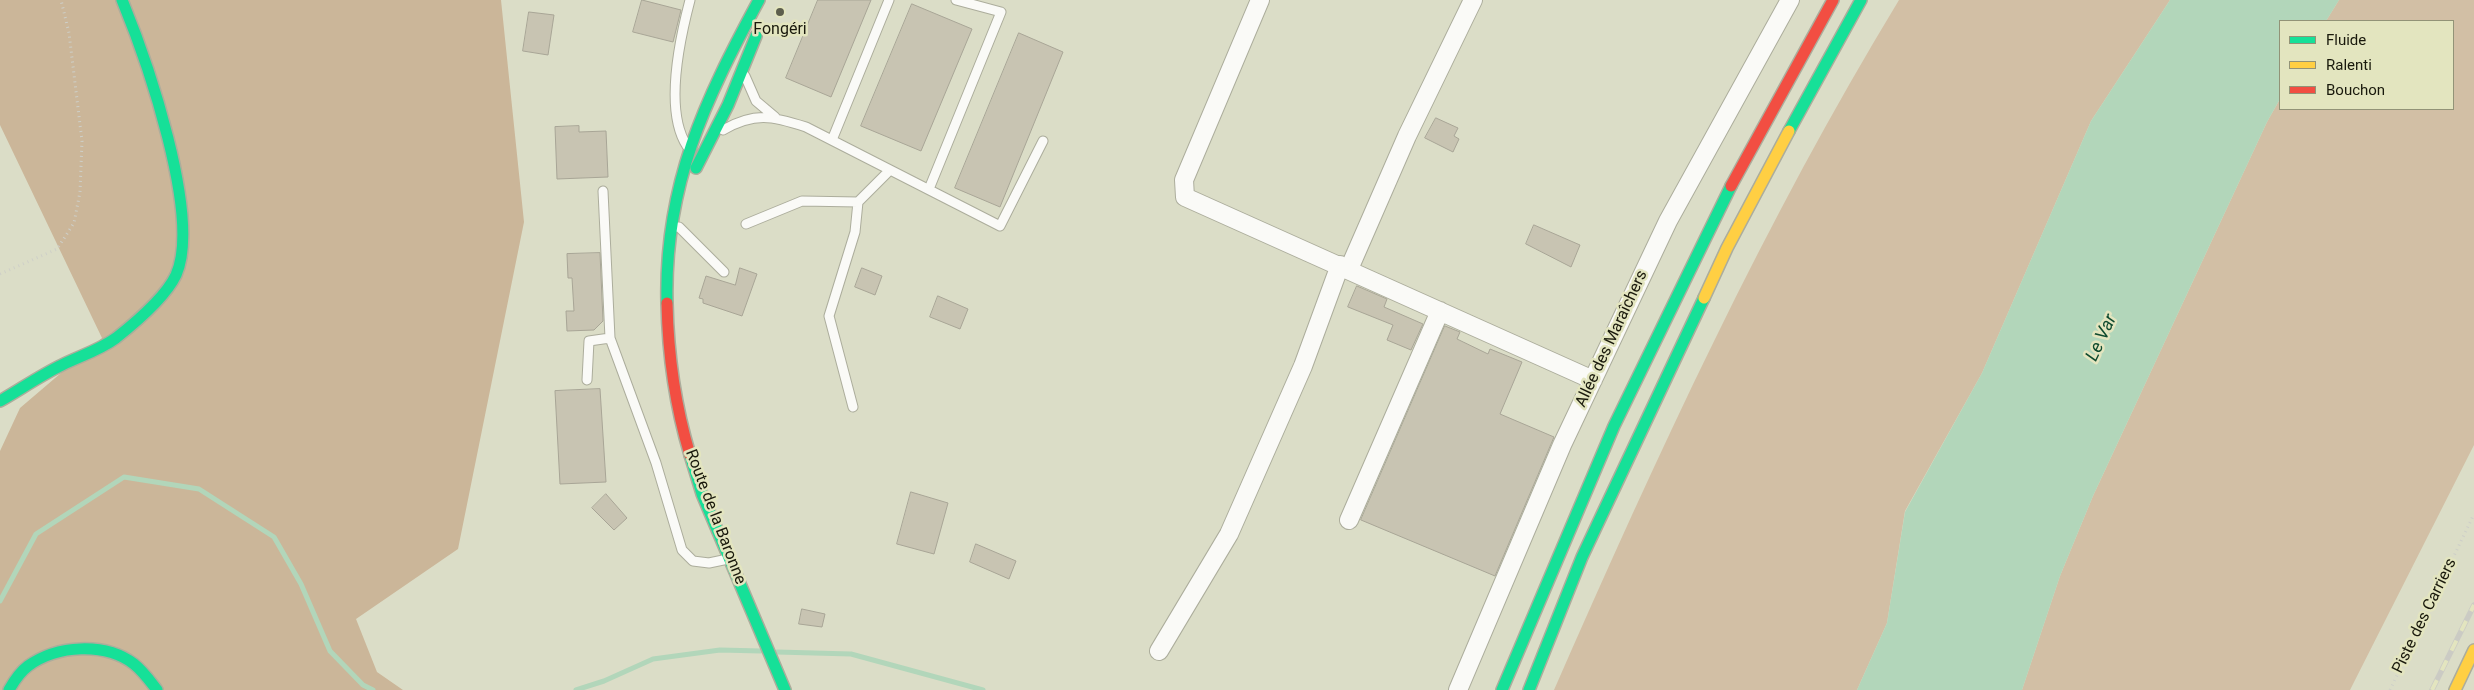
<!DOCTYPE html>
<html>
<head>
<meta charset="utf-8">
<style>
	body { margin:0 }
	#map { position:relative; width:2474px; height:690px; overflow:hidden; background:#dbddc7; font-family:Roboto,sans-serif }
	canvas { display:block }
	.legend { position:absolute; left:2279px; top:20px; width:175px; height:90px; box-sizing:border-box; background:#e3e5bf; border:1px solid #929377; margin:0; padding:6px 9px; list-style:none; font-size:15px; color:#19190c }
	.legend li { display:flex; align-items:center; gap:10px; height:25px }
	.legend b { width:25px; border:1px solid #929377 }
</style>
</head>
<body>
<div id="map">
<canvas width="2474" height="690"></canvas>
<ul class="legend">
<li><b style="height:6px;background:#16e098"></b>Fluide</li>
<li><b style="height:6px;background:#ffcf43"></b>Ralenti</li>
<li><b style="height:6px;background:#f24e42"></b>Bouchon</li>
</ul>
</div>
<script>
const c = document.querySelector('canvas').getContext('2d');
c.lineJoin = 'round';
function fillPath(path, color) { c.fillStyle = color; c.fill(path, 'evenodd'); }
function stroke(path, color, width, dash) { c.strokeStyle = color; c.lineWidth = width; c.lineCap = dash ? 'butt' : 'round'; c.setLineDash(dash || []); c.stroke(path); }
function label(font, color, halo, rows, align = 'center') {
  c.font = font + ' Roboto,sans-serif'; c.lineWidth = 5; c.setLineDash([]); c.textBaseline = 'middle'; c.strokeStyle = halo; c.fillStyle = color; for (const [text, x, y, turn = 0] of rows) {
    c.save(); c.translate(x, y); c.rotate((+turn || 0) * Math.PI / 180); c.textAlign = isNaN(turn) ? turn : align; if (halo) c.strokeText(text, 0, 0); c.fillText(text, 0, 0); c.restore();
  }
}
fillPath(new Path2D(`
	M1899 0H2170L2091 121 1982 373 1905 511 1887 623 1857 690H1554C1657 455 1765 220 1899 0Z
	M2339 0H2474V445L2350 690H2022L2060 576 2093 496 2267 122 2280 99V109H2453V21H2326Z`), '#d2bfa5');
fillPath(new Path2D(`
	M0 0H501L524 222 458 549 356 619 377 672 403 690H0V451L20 408 102 338 0 125Z`), '#cbb699');
fillPath(new Path2D(`
	M2170 0H2339L2326 21H2280V99L2267 122 2093 496 2060 576 2022 690H1857L1887 623 1905 512 1982 373 2091 121Z`), '#b2d6ba');
stroke(new Path2D(`
	M0 601 36 534 124 477 199 489 274 537 301 584 330 651 363 685 373 690
	M777 652 851 654 983 690
	M576 690 604 681 653 659 720 650 761 651`), '#b2d6ba', 5);
const building = new Path2D(`
	M642 0 681 10 673 42 633 32Z
	M818 0H871L831 97 786 78Z
	M912 4 972 29 921 151 861 126Z
	M529 12 554 15 548 55 523 51Z
	M1019 33 1063 52 1000 207 955 188Z
	M1436 118 1458 128 1454 136 1459 139 1453 152 1425 138Z
	M579 126V132L606 131 608 177 557 179 555 127Z
	M1534 225 1580 245 1571 267 1526 244Z
	M600 253 603 321 594 330 567 331 566 311H574L572 278H568L567 254Z
	M740 268 757 274 742 316 703 303V299L699 298 706 276 735 285Z
	M862 268 882 276 875 295 855 287Z
	M1357 286 1387 299 1384 307 1423 324 1411 350 1387 340 1393 325 1348 307Z
	M938 296 968 309 960 329 930 317Z
	M1445 326 1460 332 1457 339 1488 354 1490 349 1522 362 1500 414 1554 437 1495 576 1361 520Z
	M600 389 606 482 560 484 555 391Z
	M911 492 948 503 934 554 897 544Z
	M606 494 627 518 614 530 592 508Z
	M976 544 1016 561 1009 579 970 562Z
	M802 609 825 614 822 627 799 624Z`);
fillPath(building, '#c8c4b2');
stroke(building, '#a8a596', 1);
const lane = new Path2D(`
	M745 76 756 101 775 117
	M723 130C755 112 772 116 806 127L1000 226 1043 141
	M832 140 889 0
	M687 146C664 111 680 38 690 0
	M929 189 1001 12 956 0
	M603 191 610 338 656 463 682 550 693 561 709 563 728 559
	M746 224 802 201 858 202 890 170
	M675 227H679L724 272
	M587 380 589 341 610 338
	M853 407 829 316 855 232 858 202`);
const street = new Path2D(`
	M1260 0 1184 180 1185 197 1593 380
	M1349 269 1407 136 1473 0
	M1349 520 1440 311
	M1159 651 1229 534 1303 366 1340 265
	M1458 690 1562 445 1668 221 1790 0`);
const fast = new Path2D(`
	M1789 131 1861 0
	M696 168 728 105 756 36
	M667 303C664 185 705 100 759 0
	M0 401C21 389 41 375 62 365 80 356 100 350 116 338 135 323 166 296 176 275 202 217 146 58 122 0
	M690 455 702 494 785 690
	M9 690C14 681 20 672 28 666 57 645 105 642 134 664 143 671 150 681 157 690
	M1502 690 1614 426 1731 186
	M1529 690 1582 557 1704 298`);
const slow = new Path2D(`
	M1704 298 1727 248 1789 131
	M2455 690 2474 650`);
const jam = new Path2D(`
	M1731 186 1833 0
	M667 303C668 354 675 405 690 455`);
stroke(lane, '#acad9c', 11);
stroke(street, '#acad9c', 20);
stroke(fast, '#acad9c', 14);
stroke(slow, '#acad9c', 14);
stroke(jam, '#acad9c', 14);
stroke(new Path2D(`
	M0 274 57 249 74 223 80 192 82 141 69 33 61 0
	M2390 690 2474 514`), '#cecfc8', 3, [1, 4]);
stroke(lane, '#fafaf7', 9);
stroke(street, '#fafaf7', 18);
stroke(fast, '#16e098', 11);
stroke(slow, '#ffcf43', 11);
stroke(jam, '#f24e42', 11);
const rail = new Path2D(`
	M2432 690 2474 605`);
stroke(rail, '#cbcbc4', 5.5);
stroke(rail, '#e3e5bf', 4, [11]);
for (const [x, y, r, color] of [
	[780,12,5,"#5d5e4d"]
]) { const dot = new Path2D(); dot.arc(x, y, r, 0, 2 * Math.PI); c.fillStyle = color; c.fill(dot); stroke(dot, '#e3e5bf', 2); }
label('16px', '#19190c', '#e3e5bf', [
	["Fongéri",780,30]
]);
label('16px', '#19190c', '#e3e5bf', [
	["Allée des Maraîchers",1612,339,-65],
	["Route de la Baronne",715,517,69],
	["Piste des Carriers",2425,616,-64]
]);
label('italic 18px', '#0e4a2e', '#e3e5bf', [
	["Le Var",2102,338,-65]
]);
</script>
</body>
</html>
